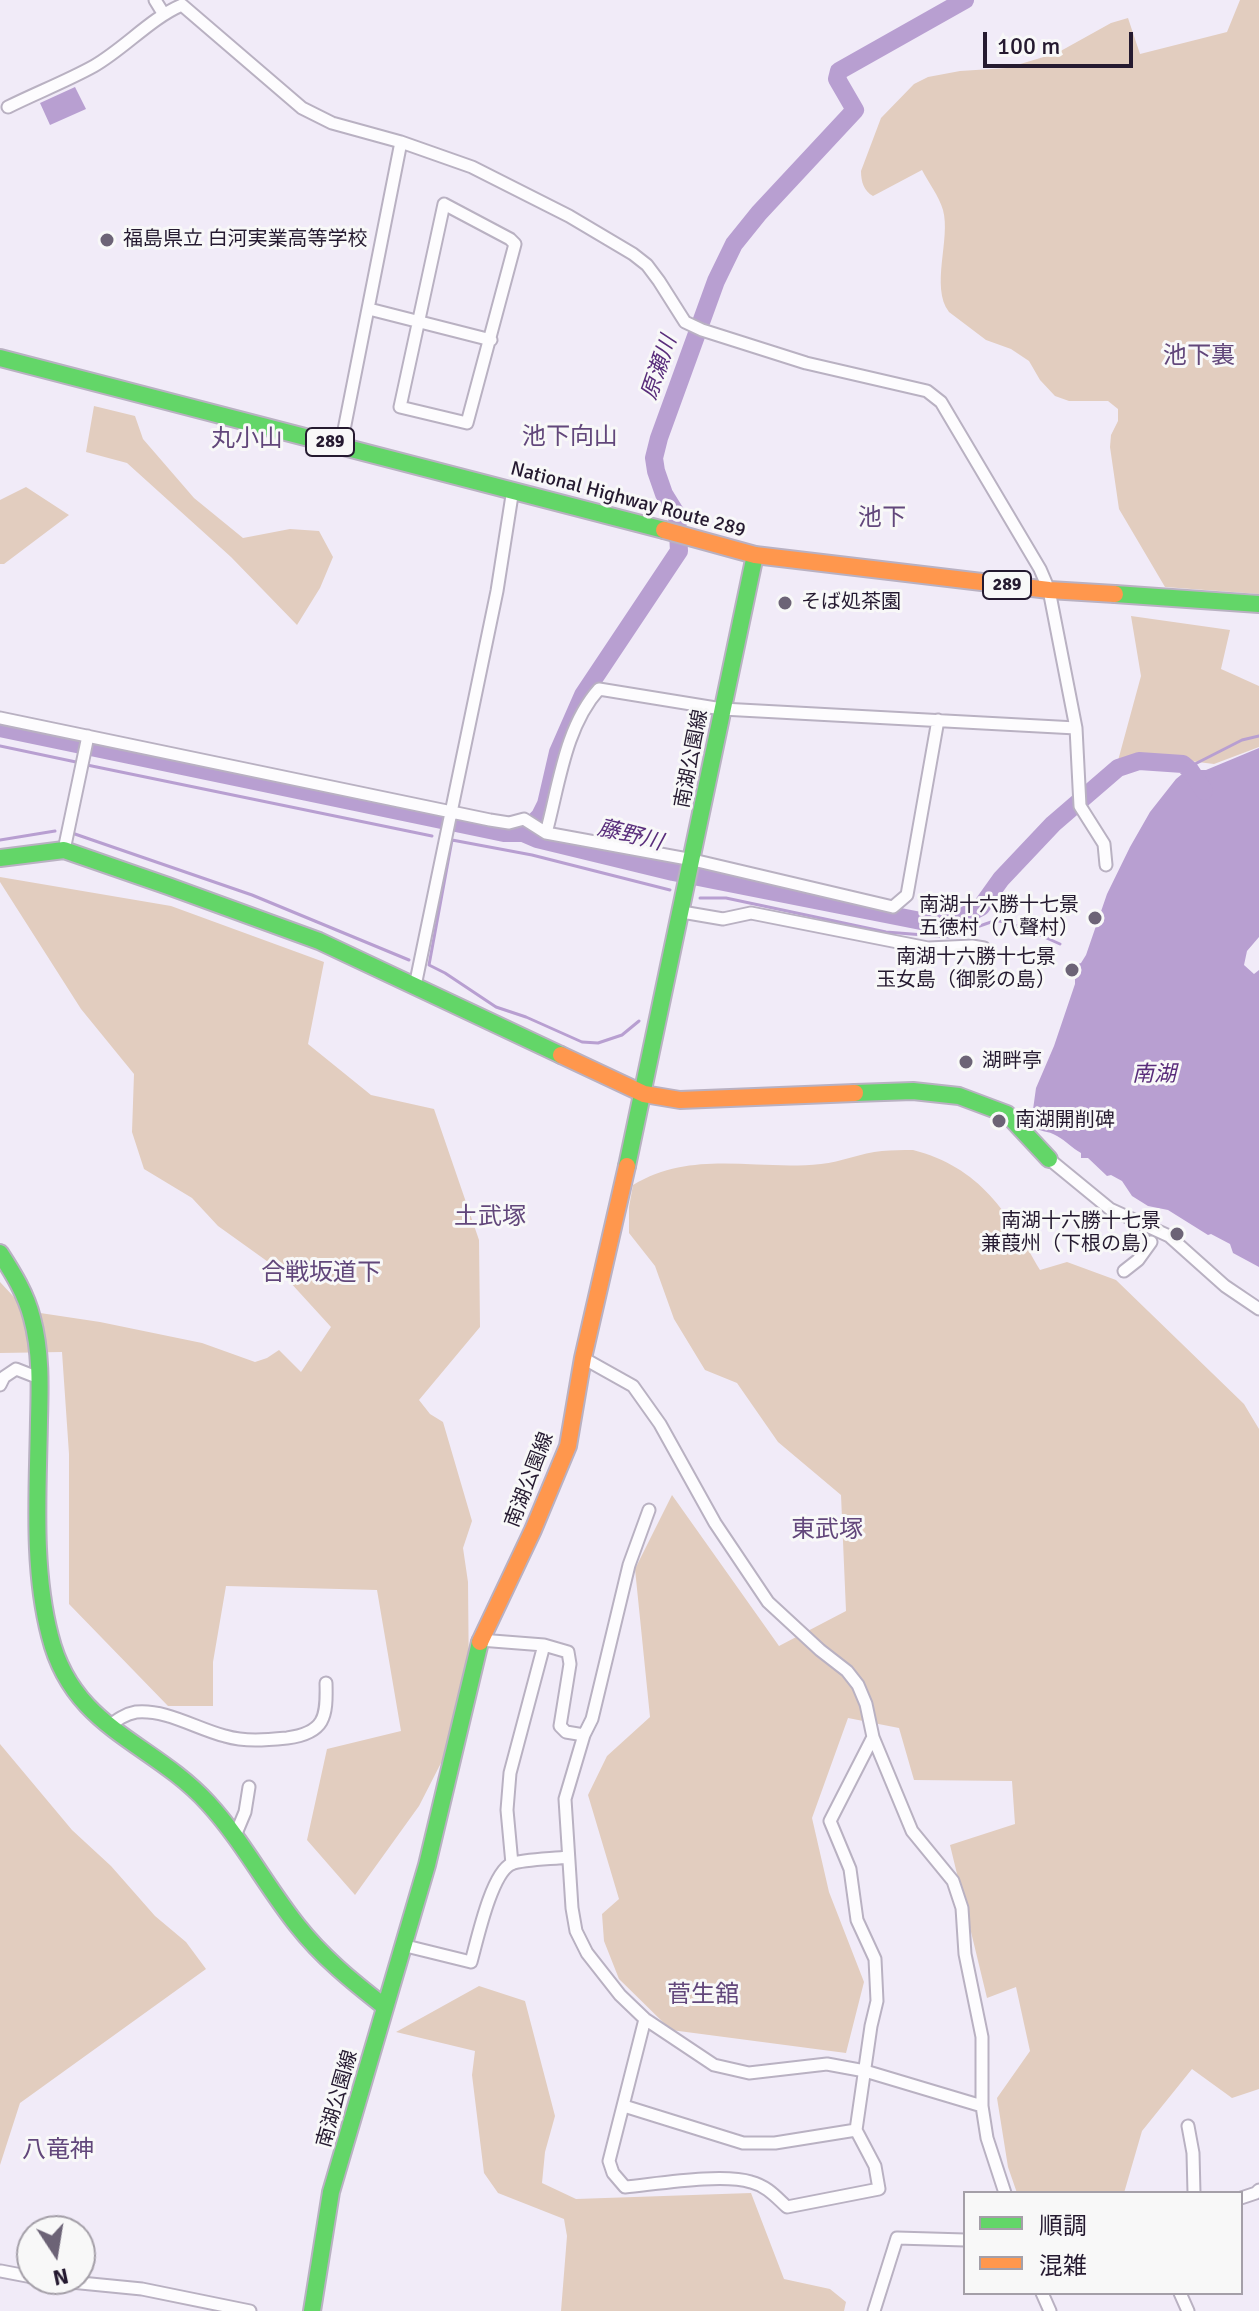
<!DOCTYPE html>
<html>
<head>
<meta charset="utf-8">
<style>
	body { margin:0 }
	#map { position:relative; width:1259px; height:2311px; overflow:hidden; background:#f1ebf8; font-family:Signika,"Noto Sans JP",sans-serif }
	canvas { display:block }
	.legend { position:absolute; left:963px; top:2191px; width:280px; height:104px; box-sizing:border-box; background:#f8f8f8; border:2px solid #a49fa8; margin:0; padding:10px 14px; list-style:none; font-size:24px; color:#251a30 }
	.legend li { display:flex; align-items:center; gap:16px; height:40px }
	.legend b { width:40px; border:2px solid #a49fa8 }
	.north { position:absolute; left:16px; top:2215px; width:80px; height:80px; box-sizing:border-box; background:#f8f8f8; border:2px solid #a49fa8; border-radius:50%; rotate:168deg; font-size:22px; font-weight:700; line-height:32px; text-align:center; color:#251a30 }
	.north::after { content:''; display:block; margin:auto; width:28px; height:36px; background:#6c6376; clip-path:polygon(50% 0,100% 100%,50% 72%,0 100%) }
	.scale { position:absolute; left:983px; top:32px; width:150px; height:36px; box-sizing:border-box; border:4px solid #251a30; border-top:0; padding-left:10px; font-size:24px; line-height:28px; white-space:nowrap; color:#251a30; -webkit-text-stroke:6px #f8f8f8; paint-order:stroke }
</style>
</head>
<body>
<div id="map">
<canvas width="1259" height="2311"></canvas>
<ul class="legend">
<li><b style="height:10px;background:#63d668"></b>順調</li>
<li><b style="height:10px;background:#ff974d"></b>混雑</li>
</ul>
<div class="north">N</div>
<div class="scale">100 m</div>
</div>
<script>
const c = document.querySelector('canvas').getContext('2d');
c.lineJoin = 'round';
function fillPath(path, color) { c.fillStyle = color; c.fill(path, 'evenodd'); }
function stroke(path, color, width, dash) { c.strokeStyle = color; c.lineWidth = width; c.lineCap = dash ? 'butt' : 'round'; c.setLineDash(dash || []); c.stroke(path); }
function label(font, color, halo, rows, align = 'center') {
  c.font = font + ' Signika,"Noto Sans JP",sans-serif'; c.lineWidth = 6; c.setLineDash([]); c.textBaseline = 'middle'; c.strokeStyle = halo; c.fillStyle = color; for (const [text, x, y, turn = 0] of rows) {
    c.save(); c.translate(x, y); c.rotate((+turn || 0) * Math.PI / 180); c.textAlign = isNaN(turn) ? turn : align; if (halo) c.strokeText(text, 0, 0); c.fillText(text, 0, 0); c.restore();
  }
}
fillPath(new Path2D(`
	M1240 0H1259V594L1165 587 1119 509 1110 447 1111 435 1118 421V409L1108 401H1069L1055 396 1040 380 1029 361 1011 349 986 340 949 312C930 287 951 239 943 210 939 196 928 182 922 170L873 196C864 191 861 182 861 171L881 118 914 84 928 77 960 71 1007 68 1057 53 1111 23 1128 18 1140 54 1227 32Z
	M94 406 135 416 143 439 194 498 243 538 290 529 319 531 333 557 320 588 297 625 231 557 127 463 86 452Z
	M26 487 69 515 4 564H0V500Z
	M1131 616 1230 630 1221 669 1259 686V747L1214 764 1165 758 1116 768 1141 676Z
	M0 877 171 906 324 962 308 1044 371 1095 434 1109 479 1240 480 1327 419 1400 430 1414 443 1422 472 1521 463 1548 468 1582 469 1687 463 1720 419 1806 355 1895 307 1840 327 1749 401 1731 377 1590 226 1586 213 1662V1706H168L69 1604V1454L62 1352 0 1353V1282L27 1311 100 1322 202 1343 255 1362 267 1358 279 1350 301 1372 331 1327 278 1269 218 1226 192 1198 144 1169 132 1132 134 1074 81 1009 0 882Z
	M913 1150C980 1167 1008 1213 1040 1270L1067 1262 1116 1280 1244 1404 1259 1429V2089L1232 2098 1192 2069 1142 2131 1124 2193H1017L1008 2167 997 2098 1030 2051 1016 1987 987 1998 950 1845 1015 1824 1012 1781 914 1780 899 1728 848 1718 812 1818 829 1892 864 1982 846 2053 671 2030 619 1979 604 1941 602 1914 619 1899 588 1795 607 1756 650 1717 635 1569 672 1495 779 1646 846 1611 841 1495 778 1442 737 1383 705 1370 674 1319 655 1266 629 1233V1207L633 1185C694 1149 755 1171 821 1164 841 1162 861 1153 882 1151 892 1150 902 1150 913 1150Z
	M0 1744 72 1830 111 1866 155 1916 186 1942 206 1969 20 2103 0 2165Z
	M479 1986 525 2001 555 2116 545 2152 542 2183 576 2199 751 2193 784 2279 830 2289 846 2302 844 2311H561L567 2236 564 2219 498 2193 484 2173 472 2075 475 2051 396 2032Z`), '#e2cdbf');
fillPath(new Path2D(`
	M75 87 86 109 50 125 40 103Z
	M1259 748V937L1247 951 1244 965 1254 974 1259 970V1267L1233 1253 1230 1244 1211 1234 1208 1235 1168 1210 1148 1206 1132 1196 1122 1181 1111 1175 1107 1176 1088 1158H1081V1153C1072 1148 1066 1141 1057 1136 1048 1130 1039 1133 1031 1124L1036 1088 1054 1046 1075 984V965L1081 963 1086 955 1107 894 1130 847 1150 812 1176 779 1187 770H1206Z`), '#b89fd1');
stroke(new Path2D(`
	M0 746 76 762
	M1183 764 1191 766 1242 740 1259 736
	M87 765 432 836
	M72 833 252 895 409 960
	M0 840 55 831
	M452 840 429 965 445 973 496 1007 526 1017 582 1042 598 1043 622 1035 639 1021
	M452 840 532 855 670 890
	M700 898H726L886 932 949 937
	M965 932C997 920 992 916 1025 929
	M1033 932 1060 944`), '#b89fd1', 3);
stroke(new Path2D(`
	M0 728 504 833H523L537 839 673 872 936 924 954 921 981 907 1001 879 1053 824 1118 768 1139 761 1183 764 1190 770 1204 791
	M523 833 540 816 546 804 558 752 583 695 679 551 677 515 664 494 656 471 654 458 659 438 716 281 734 244 759 213 855 110 837 79 839 71 965 0`), '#b89fd1', 18);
const street = new Path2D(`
	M155 0 163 13
	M8 107C36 93 67 81 94 66 125 48 151 18 182 5L302 108 332 123 401 142 472 167 569 216 633 254 647 265 659 281 685 322 702 330 806 363 927 391 941 402 1040 569 1049 590 1076 728 1080 806 1104 844 1106 865
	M444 204 510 239 515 244 467 423 400 407Z
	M369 309 491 340
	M341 445 401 142
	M0 718 490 820 509 823 524 819 546 833 693 860 893 907 907 895 938 720
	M546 833C559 785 565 727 599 689L722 709 1076 728
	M64 850 88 736
	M682 912 723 919 751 913 928 948 972 946 984 948
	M415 986 497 591 513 489
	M1049 1159 1110 1209 1169 1236 1225 1286 1259 1309
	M1124 1271 1138 1260 1151 1242
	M583 1358 633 1386 660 1424 715 1523 768 1602 820 1650 847 1671 858 1685 866 1704 873 1737 912 1831 953 1881 962 1908 965 1954 982 2037V2106L987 2138 1005 2193
	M0 1385 4 1377 16 1369 39 1378
	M649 1510 629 1565 592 1719 584 1735 565 1799 572 1908 576 1931 587 1953 620 1995 645 2019 714 2065 749 2073 827 2064 865 2071 982 2106
	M480 1640 544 1645 568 1652 570 1664 560 1726 566 1732 584 1735
	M109 1726C117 1720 125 1714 136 1712 166 1709 197 1729 225 1736 245 1742 266 1740 287 1738 325 1733 327 1717 326 1683
	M235 1836 245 1812 249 1787
	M512 1864 507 1810 510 1773 544 1645
	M402 1945 471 1962C477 1941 491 1874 511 1864 524 1859 553 1859 568 1857
	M645 2019 609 2161 613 2173 625 2187C657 2184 722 2173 751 2182 767 2186 776 2197 787 2207L879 2189 875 2166 856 2130 871 2026 877 2001 875 1959 857 1920 850 1869 830 1821 873 1737
	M624 2106 743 2143H775L856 2130
	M1188 2126 1193 2153 1194 2193
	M1241 2198 1256 2193 1259 2190
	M1 2271 32 2277
	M40 2279 142 2289 250 2311
	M1042 2293 1050 2311
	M1180 2293 1188 2311
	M874 2311 897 2238 965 2240`);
const fast = new Path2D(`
	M0 358 664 530
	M1115 594 1259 604
	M0 858 64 850 168 886 319 941 561 1055
	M855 1093 913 1091 959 1096 1007 1114 1049 1159
	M627 1166 755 555
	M0 1253C13 1273 26 1294 32 1318 41 1351 40 1386 39 1420 38 1491 32 1567 50 1636 73 1729 151 1741 208 1803 242 1840 266 1886 297 1925 322 1957 353 1982 385 2007
	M312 2311 331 2192 427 1865 480 1642`);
const slow = new Path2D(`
	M664 530 755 555 1049 590 1115 594
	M561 1055 644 1094 680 1100 855 1093
	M480 1642 533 1530 568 1446 583 1358 627 1166`);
stroke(street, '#b9b1c2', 15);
stroke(fast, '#b9b1c2', 20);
stroke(slow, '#b9b1c2', 20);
stroke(street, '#fdfcfe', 11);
stroke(fast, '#63d668', 16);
stroke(slow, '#ff974d', 16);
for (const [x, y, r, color] of [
	[107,240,8,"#6c6376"],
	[785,603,8,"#6c6376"],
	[1095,918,8,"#6c6376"],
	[1072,970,8,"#6c6376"],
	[966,1062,8,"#6c6376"],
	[999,1121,8,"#6c6376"],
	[1177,1234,8,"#6c6376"]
]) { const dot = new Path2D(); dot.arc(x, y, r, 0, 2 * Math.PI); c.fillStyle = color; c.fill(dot); stroke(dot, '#f8f8f8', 3); }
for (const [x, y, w] of [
	[330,442,48],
	[1007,585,48]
]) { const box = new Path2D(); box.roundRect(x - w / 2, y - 14, w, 28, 6); c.fillStyle = '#f8f8f8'; c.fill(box); stroke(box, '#251a30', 2); }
label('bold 18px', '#251a30', null, [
	["289",330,442],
	["289",1007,585]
]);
label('20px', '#251a30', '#f8f8f8', [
	["福島県立 白河実業高等学校",123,240],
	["そば処茶園",801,603],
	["南湖十六勝十七景",1079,906,"right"],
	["五徳村（八聲村）",1079,929,"right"],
	["南湖十六勝十七景",1056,958,"right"],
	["玉女島（御影の島）",1056,981,"right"],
	["湖畔亭",982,1062],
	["南湖開削碑",1015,1121],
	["南湖十六勝十七景",1161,1222,"right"],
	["兼葭州（下根の島）",1161,1245,"right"]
], 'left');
label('20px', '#251a30', '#f8f8f8', [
	["National Highway Route 289",628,500,15],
	["南湖公園線",692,759,-79],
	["南湖公園線",530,1480,-69],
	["南湖公園線",338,2099,-74]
]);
label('italic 22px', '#592d7b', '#f8f8f8', [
	["原瀬川",660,368,-71],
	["藤野川",630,836,14],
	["南湖",1154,1075]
]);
label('24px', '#62477b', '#f8f8f8', [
	["池下裏",1199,357],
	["池下向山",570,438],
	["丸小山",247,440],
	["池下",882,519],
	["土武塚",490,1218],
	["合戦坂道下",321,1274],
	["東武塚",827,1531],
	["菅生舘",703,1996],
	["八竜神",58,2151]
]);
</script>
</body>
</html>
